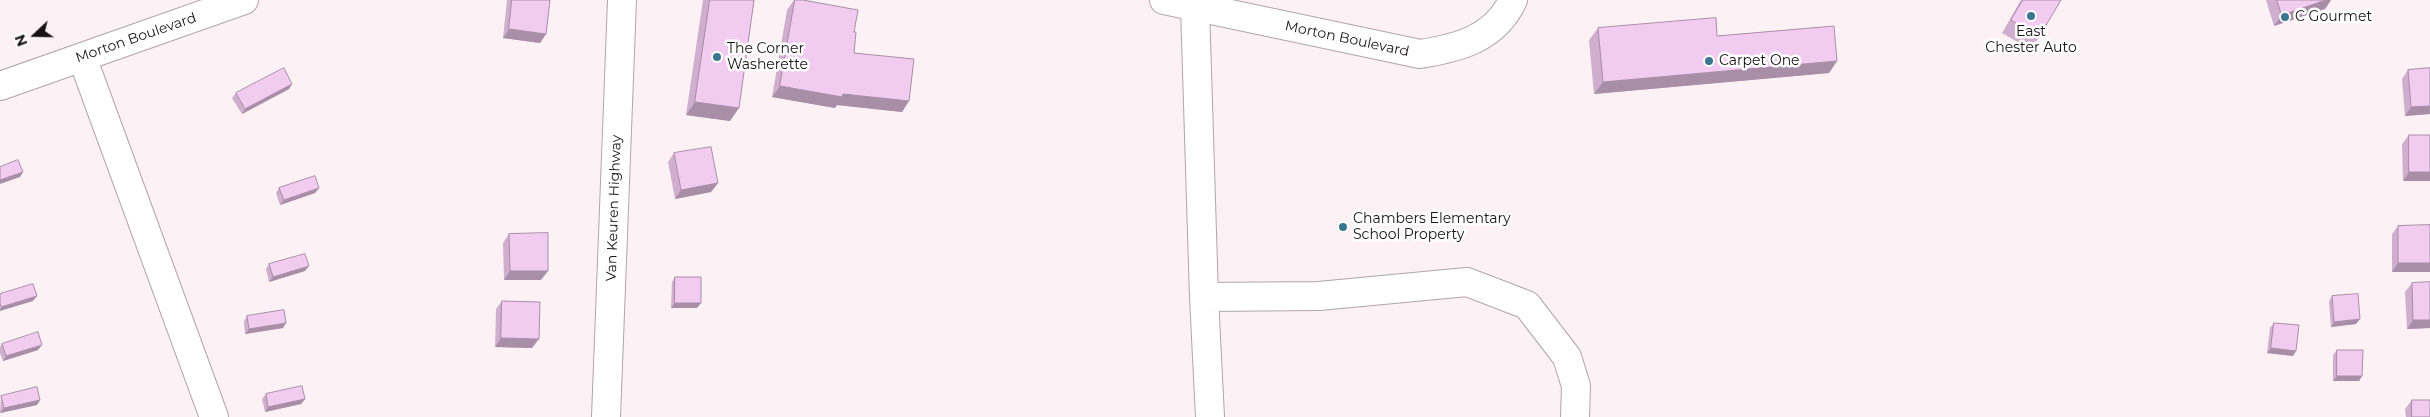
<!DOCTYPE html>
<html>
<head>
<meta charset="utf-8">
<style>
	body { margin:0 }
	#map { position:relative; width:2430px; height:417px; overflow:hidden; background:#fcf1f5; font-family:Montserrat,sans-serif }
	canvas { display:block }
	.north { position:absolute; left:10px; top:10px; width:50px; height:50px; -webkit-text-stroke:4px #fff; paint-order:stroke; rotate:249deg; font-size:14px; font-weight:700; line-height:20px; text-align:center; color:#171315 }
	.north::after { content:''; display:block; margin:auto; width:18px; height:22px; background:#171315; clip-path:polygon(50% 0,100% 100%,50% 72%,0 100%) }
</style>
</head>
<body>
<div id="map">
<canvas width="2430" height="417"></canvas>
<div class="north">N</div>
</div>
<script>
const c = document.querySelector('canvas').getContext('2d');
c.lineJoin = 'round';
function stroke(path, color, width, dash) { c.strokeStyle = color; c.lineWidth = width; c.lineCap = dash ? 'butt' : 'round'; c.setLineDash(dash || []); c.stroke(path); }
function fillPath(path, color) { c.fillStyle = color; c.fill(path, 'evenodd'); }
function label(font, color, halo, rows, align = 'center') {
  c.font = font + ' Montserrat,sans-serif'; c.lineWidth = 5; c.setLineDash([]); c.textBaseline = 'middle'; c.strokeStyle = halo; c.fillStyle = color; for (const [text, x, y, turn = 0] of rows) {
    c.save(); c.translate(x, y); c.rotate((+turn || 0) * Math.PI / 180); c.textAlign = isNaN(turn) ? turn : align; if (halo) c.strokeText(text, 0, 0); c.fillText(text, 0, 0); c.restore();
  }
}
const minor = new Path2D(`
	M1164 0 1420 54C1458 48 1495 39 1513 0
	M1195 7 1204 297 1319 296 1467 282 1527 305 1567 357 1576 386 1575 417
	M82 57 214 417
	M0 86 244 0
	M1204 297 1210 417
	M606 417 622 0`);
stroke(minor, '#b0a5a9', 30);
stroke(minor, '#fff', 28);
fillPath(new Path2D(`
	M507 0H550L546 34 540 43 503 38Z
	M703 0H754L730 121 686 115Z
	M794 0H803L854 32V53L909 101 902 112 837 105 835 108 772 97 787 10Z
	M2021 0H2061L2039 37 2031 50 2002 33Z
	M2266 0H2331L2325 9 2274 26Z
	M1598 28 1717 36 1837 61 1829 73 1594 94 1589 40Z
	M2430 68V114L2405 116 2402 79 2408 70Z
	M292 84 289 89 242 114 232 98 236 93Z
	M2409 135H2430V181H2403L2402 144Z
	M674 153 718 183 711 192 675 199 668 162Z
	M279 188H319L315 193 280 205 276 193Z
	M2398 226 2430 272H2392V234Z
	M509 234 541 280H504L503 243Z
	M269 264 305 271 269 282 266 269Z
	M675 277 697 308H671L672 282Z
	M2412 283 2430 328 2407 329 2405 292Z
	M2332 296 2356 324 2331 327 2329 301Z
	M502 301 532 348 495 347 496 309Z
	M247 316 283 328 245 334 244 321Z
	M2274 323 2293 356 2267 353 2270 328Z
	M2 344 38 350 3 361 0 353V347Z
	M2337 350 2362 376 2359 381H2333V355Z
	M266 394 305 399 301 404 265 412 262 399Z
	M1 396 40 400 37 405 0 413Z
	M2412 400 2430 417H2406L2405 409Z`), '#d0afce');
fillPath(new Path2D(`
	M2326 0H2331L2325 9 2274 26 2282 15Z
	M509 29 546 34 540 43 503 38Z
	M1837 61 1829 73 1594 94 1603 82Z
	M292 84 289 89 242 114 245 109Z
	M780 86 843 94 909 101 902 112 837 105 835 108 772 97Z
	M695 102 739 108 730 121 686 115Z
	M2430 106V114L2405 116 2411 107Z
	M23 172 20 177 0 184V180Z
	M2409 172H2430V181H2403Z
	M718 183 711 192 675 199 681 190Z
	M319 188 315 193 280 205 284 200Z
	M2398 263H2430V272H2392Z
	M309 266 305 271 269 282 273 277Z
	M510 271H548L541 280H504Z
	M37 296 33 301 0 311V309L1 307Z
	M675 303H701L697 308H671Z
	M2360 319 2356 324 2331 327 2334 322Z
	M2413 320H2430V328L2407 329Z
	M286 323 283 328 245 334 249 329Z
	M501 338 539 339 532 348 495 347Z
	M42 345 38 350 3 361 6 356Z
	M2271 348 2296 351 2293 356 2267 353Z
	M2337 376H2362L2359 381H2333Z
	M305 399 301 404 265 412 268 407Z
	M40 400 37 405 0 413 4 408Z`), '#a98ea8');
const building = new Path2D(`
	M512 0H550L546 34 509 29Z
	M710 0H754L739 108 695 102Z
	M795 0H803L858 10 854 32H856L854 53 914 59 909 101 843 94 842 97 780 86Z
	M2023 0H2061L2039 37 2011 20Z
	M2277 0H2326L2282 15Z
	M1716 18 1717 36 1834 26 1837 61 1603 82 1598 28Z
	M284 68 292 84 245 109 236 93Z
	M2430 68V106L2411 107 2408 70Z
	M2409 135H2430V172H2409Z
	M711 147 718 183 681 190 674 153Z
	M18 160 23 172 0 180V167Z
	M315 176 319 188 284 200 279 188Z
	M2430 225V263H2398V226Z
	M548 233V271H510L509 234Z
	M305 254 309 266 273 277 269 264Z
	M675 277H701V303H675Z
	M2430 282V320H2413L2412 283Z
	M33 284 37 296 1 307 0 303V294Z
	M2358 294 2360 319 2334 322 2332 296Z
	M502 301 540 302 539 339 501 338Z
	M284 310 286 323 249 329 247 316Z
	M2274 323 2299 325 2296 351 2271 348Z
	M38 332 42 345 6 356 2 344Z
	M2337 350H2363L2362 376H2337Z
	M302 386 305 399 268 407 266 394Z
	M37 387 40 400 4 408 1 396Z
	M2412 400H2430V417H2412Z`);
fillPath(building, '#f2cbf0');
stroke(building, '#a98ea8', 1);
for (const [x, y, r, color] of [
	[2031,16,5,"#3a778e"],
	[2285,17,5,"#3a778e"],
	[717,57,5,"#3a778e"],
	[1709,61,5,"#3a778e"],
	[1343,227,5,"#3a778e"]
]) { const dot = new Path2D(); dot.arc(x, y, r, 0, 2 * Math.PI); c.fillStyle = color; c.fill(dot); stroke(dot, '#fff', 2); }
label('14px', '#171315', '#fff', [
	["C Gourmet",2295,17],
	["East",2031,32,"center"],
	["Chester Auto",2031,48,"center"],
	["The Corner",727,49],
	["Washerette",727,65],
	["Carpet One",1719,61],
	["Chambers Elementary",1353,219],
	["School Property",1353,235]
], 'left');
label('14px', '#171315', '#fff', [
	["Morton Boulevard",136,38,-19],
	["Morton Boulevard",1347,39,12],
	["Van Keuren Highway",614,208,-88]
]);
</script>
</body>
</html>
